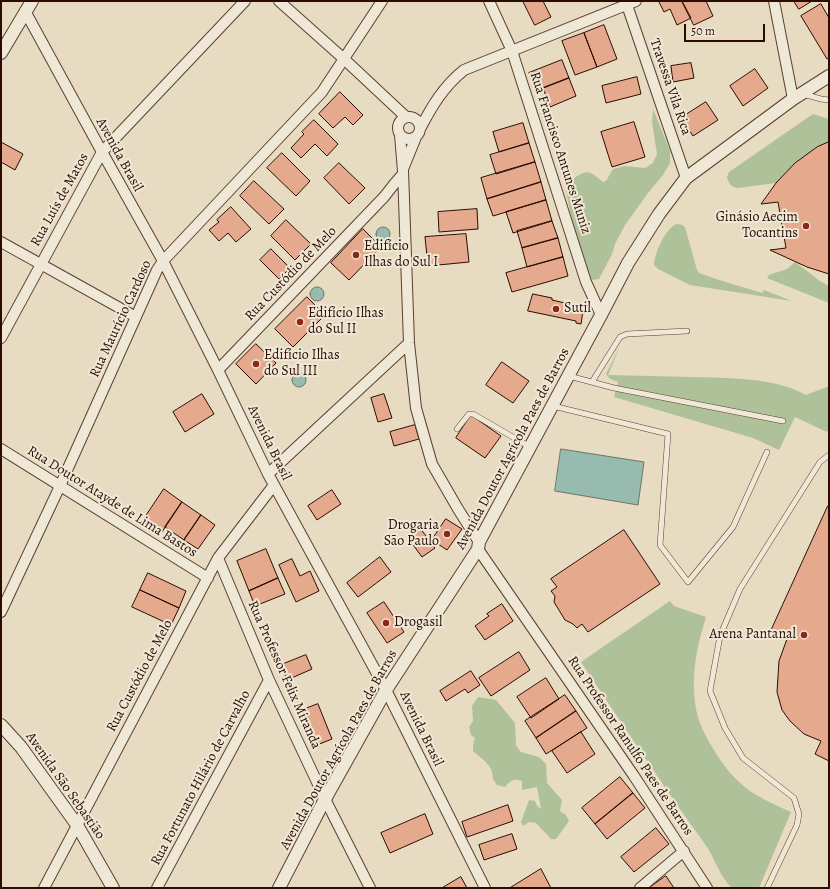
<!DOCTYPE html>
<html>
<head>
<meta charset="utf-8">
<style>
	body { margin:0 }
	#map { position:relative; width:830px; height:889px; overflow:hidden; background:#e7dbc1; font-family:Alegreya,serif }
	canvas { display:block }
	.frame { position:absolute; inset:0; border:2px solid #2c0b00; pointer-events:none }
	.scale { position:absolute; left:684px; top:24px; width:81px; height:18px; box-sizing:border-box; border:2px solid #2c0b00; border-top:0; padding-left:5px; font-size:12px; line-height:14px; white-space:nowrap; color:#2c0b00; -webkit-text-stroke:3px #efe8d7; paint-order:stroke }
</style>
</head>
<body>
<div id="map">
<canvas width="830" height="889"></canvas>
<div class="frame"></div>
<div class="scale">50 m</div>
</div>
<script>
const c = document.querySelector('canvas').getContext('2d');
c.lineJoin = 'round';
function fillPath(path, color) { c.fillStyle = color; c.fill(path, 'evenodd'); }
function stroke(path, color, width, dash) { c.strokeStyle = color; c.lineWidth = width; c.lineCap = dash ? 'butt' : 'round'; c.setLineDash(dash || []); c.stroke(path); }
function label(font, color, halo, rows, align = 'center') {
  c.font = font + ' Alegreya,serif'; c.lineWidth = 4; c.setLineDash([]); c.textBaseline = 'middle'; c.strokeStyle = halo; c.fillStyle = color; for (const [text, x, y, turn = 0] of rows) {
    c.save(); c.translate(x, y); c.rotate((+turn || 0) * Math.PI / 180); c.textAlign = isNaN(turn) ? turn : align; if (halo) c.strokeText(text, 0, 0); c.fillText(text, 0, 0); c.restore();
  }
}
fillPath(new Path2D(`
	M653 109 670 151V163L663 175 648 193 625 225 615 244 612 254 599 279 592 280 587 273 570 212 566 190 568 182C586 171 586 167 603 182L606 181 613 169 625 166 645 168 653 163 657 154 652 122Z
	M813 114 829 119V142L817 147 795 163 776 183 738 188C730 187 729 183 727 177L729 172Z
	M677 224 682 225 685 227 697 270 699 273 719 280 762 293 764 290 792 301 690 285 658 269 654 265C654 254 666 227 677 224Z
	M795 262 820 281 829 286V303L767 278 769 275 787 269Z
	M620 346 608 375C636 376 664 376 691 377 727 378 774 377 806 395L829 386V429L827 432 795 417 779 450 753 438 614 397 618 382 610 379 606 374Z
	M670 601 674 606 706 617C696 649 689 683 698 717 701 728 707 739 714 750 723 766 735 780 750 791 762 799 777 806 791 812L759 888H732C719 876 715 858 705 844 662 785 622 723 581 662Z
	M478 697 496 700 515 723 516 746 521 752 539 757 546 764 547 783 562 800 560 811 566 815 569 821 556 839H551L536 823 529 822 523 826 521 822 529 800 535 801 537 806 541 809 537 787 522 790V781C514 778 510 781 505 787L497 785 493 779C493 765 483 760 473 751V745L475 738 471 735 469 727 473 721 472 706Z`), '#afc198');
const water = new Path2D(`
	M376 234a7 7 0 1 1 14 0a7 7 0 1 1-14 0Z
	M310 294a7 7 0 1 1 14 0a7 7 0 1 1-14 0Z
	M292 380a7 7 0 1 1 14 0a7 7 0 1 1-14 0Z
	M561 449 644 462 638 505 555 491Z`);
fillPath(water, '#97bbae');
stroke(water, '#6c7568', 1);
const building = new Path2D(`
	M523 1H543L551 17 535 25Z
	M662 1H682L691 18 677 25 670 9 664 12 659 2Z
	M682 1H706L713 16 694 25Z
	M794 1H812L799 9Z
	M821 4 829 18V58L827 59 801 16Z
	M604 25 617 59 597 67 584 33Z
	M584 33 597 67 575 75 562 41Z
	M562 60 569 78 536 91 529 73Z
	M691 63 694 78 673 82 671 66Z
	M755 69 768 88 743 106 730 86Z
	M637 77 641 94 606 103 602 86Z
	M569 78 576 96 550 107 543 88Z
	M340 92 363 115 353 125 345 117 333 128 319 114Z
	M706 102 718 120 693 136 681 118Z
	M314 120 338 144 327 156 315 144 301 158 291 148 304 134 302 132Z
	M634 122 645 157 612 167 601 132Z
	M523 123 529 143 499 152 493 132Z
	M1 142 23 154 15 170 1 162Z
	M829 142V274L807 267 770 250 786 248 778 202 761 204 776 183 795 163 817 147Z
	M529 143 535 162 496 174 490 155Z
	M282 153 310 181 296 196 267 168Z
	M535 162 541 182 487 199 481 178Z
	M339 163 365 188 349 204 324 178Z
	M254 181 284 209 269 224 240 196Z
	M541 182 546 200 493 216 487 199Z
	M546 200 552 221 513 233 506 212Z
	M231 207 251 229 236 242 228 233 219 241 209 230 219 222 217 220Z
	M477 209 478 229 439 232 438 212Z
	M286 220 311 244 295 260 271 236Z
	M552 221 558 238 522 248 517 231Z
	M363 229 381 247 349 280 331 263Z
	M466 234 469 262 428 266 425 237Z
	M558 238 563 257 527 267 522 248Z
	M271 249 290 268 279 279 260 260Z
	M563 257 568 276 512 292 506 273Z
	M533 294 552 298V300L578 306 579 303 584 304 581 324 576 323V321L528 311Z
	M307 297 325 315 293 347 275 329Z
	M256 344 276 363 256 384 236 364Z
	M502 362 529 381 513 403 486 385Z
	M202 394 214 414 185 432 173 412Z
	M384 394 392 418 378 422 371 398Z
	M471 415 501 436 485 458 456 438Z
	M415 425 419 439 394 446 390 432Z
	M164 489 182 502 162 532 144 519Z
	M332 490 341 504 317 520 308 506Z
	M182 502 201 515 184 540 165 527Z
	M828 506H829V761L815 754 821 741 804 734 790 721 782 710 777 692 779 661 787 639 771 631Z
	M201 515 215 525 198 549 184 540Z
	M446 519 462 529 447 550 432 540Z
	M420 528 435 548 422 557 408 538Z
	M624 530 660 584 588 632 582 624 577 628 573 624 565 620 554 602 555 596 551 591 557 587 551 579Z
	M266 549 278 578 249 591 237 561Z
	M380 557 391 572 358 597 347 583Z
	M292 559 300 576 310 571 319 591 296 602 279 565Z
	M148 573 186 591 179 608 140 590Z
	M278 578 285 594 255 606 249 591Z
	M140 590 179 608 171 625 132 607Z
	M384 602 404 632 387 643 367 613Z
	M502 604 513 621 485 640 475 626 489 616 487 614Z
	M519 652 530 670 491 696 479 678Z
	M306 655 312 669 287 680 281 665Z
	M471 671 480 685 468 693 465 689 446 701 440 691Z
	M546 678 559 699 531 718 517 697Z
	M565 695 576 711 536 738 525 721Z
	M318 704 332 739 317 745 306 719 308 718 305 709Z
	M576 711 587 728 546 754 536 738Z
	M581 732 595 754 567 773 552 751Z
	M620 777 633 793 595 824 582 808Z
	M633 793 645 808 607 839 595 824Z
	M508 805 513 821 467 837 462 822Z
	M425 814 433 834 390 853 381 833Z
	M656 828 669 844 634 872 621 857Z
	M512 834 517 849 484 860 479 845Z
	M541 869 551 888H510Z
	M666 876 674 888H649Z
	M461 877 467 888H442Z`);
fillPath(building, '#e5aa8d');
stroke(building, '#2c0b00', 1);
const service = new Path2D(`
	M803 94 821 99 829 100
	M569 376 614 388 783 421
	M592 382 620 337 627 334 687 331
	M553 406 668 434 660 545 688 582 733 527 767 452
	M457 429 469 414H473L530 447
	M767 888 797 825 799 814 794 798 743 758 725 728 710 691 720 636 740 589 820 462 829 455`);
const minor = new Path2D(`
	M279 1 344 59 406 117
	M489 1 512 51 586 282 601 315
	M774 1 793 99
	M627 5 686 178
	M25 11 102 152 163 261 218 370 268 474 386 690 485 888
	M398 128a11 11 0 1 1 22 0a11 11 0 1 1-22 0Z
	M420 129C432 106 443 87 464 70L636 1
	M400 135 403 171 409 343 416 408 432 464 458 509 479 542
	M403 169 416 137
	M1 242 136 317
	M1 338 102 152 245 1
	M218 370 384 197 395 183 402 175
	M1 449 208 578
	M268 474 409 343
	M478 549 634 776 707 888
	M218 558 269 680 325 799 370 888
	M1 612 60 486 157 270 163 261 322 92 382 1
	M44 888 218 558 274 485
	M157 888 269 680
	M640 888 684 851`);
const tertiary = new Path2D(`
	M1 53 32 1
	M1 725 21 747 77 825 113 888
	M279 888 325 799 386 690 478 549 479 542 601 315 628 263 659 214 686 178 793 99 829 76`);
stroke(service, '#5b3f30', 6);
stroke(minor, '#5b3f30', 12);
stroke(tertiary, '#5b3f30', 14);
stroke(service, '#efe8d7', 5);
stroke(minor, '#efe8d7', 10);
stroke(tertiary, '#efe8d7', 12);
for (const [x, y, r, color] of [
	[806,226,4,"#8f2418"],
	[356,255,4,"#8f2418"],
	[556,309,4,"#8f2418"],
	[300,322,4,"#8f2418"],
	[256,364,4,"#8f2418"],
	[447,534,4,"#8f2418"],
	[386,623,4,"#8f2418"],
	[804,635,4,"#8f2418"]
]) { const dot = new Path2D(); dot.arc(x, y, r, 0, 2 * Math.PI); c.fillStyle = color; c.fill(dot); stroke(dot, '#efe8d7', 1.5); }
label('14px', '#2c0b00', '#efe8d7', [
	["Travessa Vila Rica",670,87,71],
	["Rua Francisco Antunes Muniz",560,153,72],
	["Avenida Brasil",119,155,61],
	["Rua Luís de Matos",60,200,-61],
	["Rua Custódio de Melo",291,274,-46],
	["Rua Maurício Cardoso",121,319,-65],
	["Avenida Brasil",269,443,64],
	["Avenida Doutor Agrícola Paes de Barros",513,449,-62],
	["Rua Doutor Atayde de Lima Bastos",112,502,32],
	["Rua Professor Felix Miranda",284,675,66],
	["Rua Custódio de Melo",140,676,-62],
	["Avenida Brasil",421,729,64],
	["Rua Professor Ranulfo Paes de Barros",630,746,56],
	["Avenida Doutor Agrícola Paes de Barros",339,750,-61],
	["Rua Fortunato Hilário de Carvalho",201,778,-62],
	["Avenida São Sebastião",65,786,55]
]);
label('14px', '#2c0b00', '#efe8d7', [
	["Ginásio Aecim",798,218,"right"],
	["Tocantins",798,234,"right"],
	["Edifício",364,247],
	["Ilhas do Sul I",364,263],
	["Sutil",564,309],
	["Edifício Ilhas",308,314],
	["do Sul II",308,330],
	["Edifício Ilhas",264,356],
	["do Sul III",264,372],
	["Drogaria",439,526,"right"],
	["São Paulo",439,542,"right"],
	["Drogasil",394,623],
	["Arena Pantanal",796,635,"right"]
], 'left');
</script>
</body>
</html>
